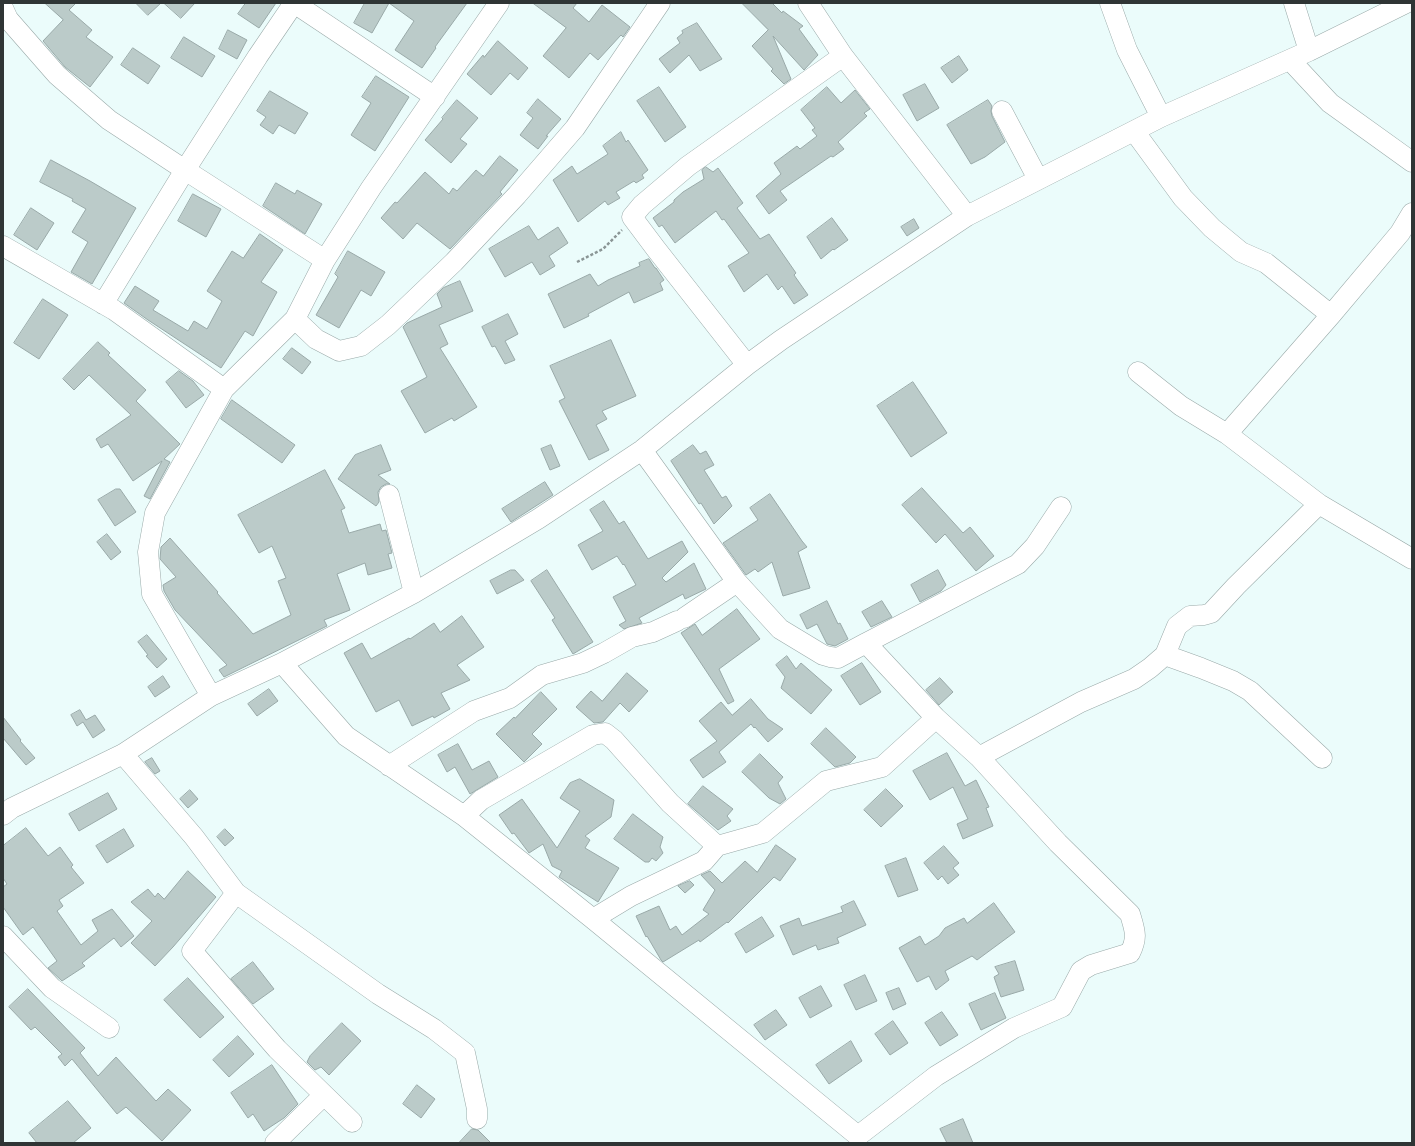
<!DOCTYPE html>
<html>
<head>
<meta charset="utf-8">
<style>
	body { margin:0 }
	#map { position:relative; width:1415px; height:1146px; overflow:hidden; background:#ebfcfb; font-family:Figtree,sans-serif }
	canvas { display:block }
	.frame { position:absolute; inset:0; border:4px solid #2f3535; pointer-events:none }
</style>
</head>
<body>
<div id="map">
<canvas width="1415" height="1146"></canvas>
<div class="frame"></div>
</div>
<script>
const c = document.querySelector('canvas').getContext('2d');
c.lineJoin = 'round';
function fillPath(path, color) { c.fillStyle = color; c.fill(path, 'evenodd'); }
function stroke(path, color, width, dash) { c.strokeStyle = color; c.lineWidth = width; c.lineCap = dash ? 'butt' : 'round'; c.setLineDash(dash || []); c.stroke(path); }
const building = new Path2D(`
	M45 3H76L69 10 92 30 86 37 113 57 90 87 65 67 43 41 63 20Z
	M136 3H161L148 15Z
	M164 3H195L181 18Z
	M246 3H276L259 28 238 14Z
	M365 3H467L435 47 436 48 422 68 395 50 414 21 389 3 372 33 354 23Z
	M533 3H577L573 8 589 22 602 5 630 27 623 37 621 35 598 60 590 53 569 78 543 56 566 28Z
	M742 3H772L782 13 783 11 803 26 799 29 818 55 804 70 773 36 791 79 784 84 771 71 773 69 752 46 768 30Z
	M697 23 722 59 700 71 689 55 670 73 659 59 680 43 677 38 683 33 682 31Z
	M228 30 247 40 237 59 219 49Z
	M184 37 215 56 202 77 171 58Z
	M498 41 528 68 518 80 510 73 491 95 467 74 483 55 484 57Z
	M133 48 160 66 148 84 121 65Z
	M959 56 968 70 952 83 941 68Z
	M376 76 409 97 375 151 351 135 371 103 362 97Z
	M925 84 939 108 917 121 903 95Z
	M659 87 686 127 665 142 637 101Z
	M827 87 841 103 855 90 870 109 864 113 867 116 838 142 844 149 833 157 831 156 780 191 787 200 769 214 756 196 781 174 774 163 797 146 800 149 817 136 812 130 815 128 801 110Z
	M270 91 308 113 295 134 279 125 273 134 260 125 266 117 257 111Z
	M538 99 561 119 546 136H548L538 149 520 135 533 118 527 113Z
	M457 100 478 118 460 139 467 144 451 163 425 140 443 119 442 118Z
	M988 100 992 106 991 111 992 116 1005 142 985 157 971 164 947 125Z
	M621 132 626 142 628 140 648 170 642 175 644 178 636 183 634 181 616 192 620 198 608 205 605 201 578 222 553 180 572 166 577 174 608 154 603 146Z
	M500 156 518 170 500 192 502 194 450 249 417 223 403 239 381 218 395 202 397 203 425 172 449 194 453 188 457 191 476 170 483 176Z
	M51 160 90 181 136 208 92 284 71 272 88 242 72 232 86 209 72 201 73 199 40 182Z
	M706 167 713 172 718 168 743 203 737 208 760 239 769 234 796 273 794 275 808 295 794 304 782 286 778 290 767 274 744 292 728 266 749 253 724 219 722 220 716 211 675 243 662 225 659 227 653 218 674 202V200L683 192 704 179 702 170Z
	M276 183 295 194 297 190 322 204 305 234 263 206Z
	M193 194 221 209 206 237 178 221Z
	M31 208 54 223 37 250 14 235Z
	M832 218 848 240 834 250 833 249 821 259 807 237Z
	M914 219 919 228 907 236 901 227Z
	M529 226 538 240 558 227 568 243 549 256 555 266 540 275 532 262 505 277 489 249Z
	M260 234 283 250 261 282 277 292 253 336 245 331 221 368 148 320 124 303 135 286 159 301 153 310 188 331 194 321 207 329 222 301 207 291 232 251 243 258Z
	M348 251 385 272 371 296 361 290 339 328 316 315 338 277 335 274Z
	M649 259 655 268H656L664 280 660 283 663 290 634 303 629 292 588 314 589 316 564 328 548 294 590 274 598 286 608 280 640 266 639 263Z
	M460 281 473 311 439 325 448 344 440 348 477 407 454 421 452 418 425 433 401 391 427 377 403 327 407 323 442 307 437 294 443 288Z
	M43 299 68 315 39 359 14 343Z
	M508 314 518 334 505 341 515 360 505 364 495 346 492 347 482 327Z
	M611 340 636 396 602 411 607 419 596 425 609 450 589 460 559 401 565 398 550 366Z
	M98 342 110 353 108 355 146 390 136 401 180 444 164 459 170 462 150 499 144 496 162 461 133 481 108 444 101 448 96 439 131 415 89 375 74 390 63 379Z
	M292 348 311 362 302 374 283 359Z
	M179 371 193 381 204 395 186 408 166 382Z
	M913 382 947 433 911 457 877 406Z
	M232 400 295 445 282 463 221 419Z
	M381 445 391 470 378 475 390 484H386L381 487 378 492 379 502 376 506 338 479 355 455Z
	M551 445 560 466 550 470 541 449Z
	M693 445 700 454 706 451 714 465 704 470 722 498 726 496 732 506 714 524 701 503 699 504 671 461Z
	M325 470 345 508 341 510 349 533 380 524 382 531 386 530 392 553 388 554 392 568 368 575 365 563 337 574 350 610 324 620 327 626 224 677 219 670 227 665 175 610 164 591 163 585 176 577 160 559 161 547 170 538 218 592 217 593 253 634 291 615 278 581 286 578 272 546 259 553 238 515Z
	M545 482 553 495 511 522 502 509Z
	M922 488 963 533 970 527 994 556 976 571 945 534 936 543 902 505Z
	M116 489H120L136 512 115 526 98 500Z
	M770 494 802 541 807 547 798 552 810 588 783 596 772 562 758 572 755 569 746 575 723 543 758 520 750 508Z
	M604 501 619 524 624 521 648 559 682 541 688 552 662 578 666 582 694 563 706 589 685 599 683 594 639 618 642 623 624 629 619 625 626 621 613 597 636 585 624 564 623 565 617 556 592 570 578 545 603 531 590 510Z
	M107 534 121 552 111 560 97 542Z
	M511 570H515L524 580 497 594 490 581Z
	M547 570 593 642 573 654 552 620 555 618 531 581Z
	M938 570 946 585 941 591 920 602 911 585Z
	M827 601 838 624 840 623 848 639 835 646 827 644 817 624 807 629 800 615Z
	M882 601 892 617 871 627 862 612Z
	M737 609 760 639 719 669 734 701 728 704 681 633 695 624 702 635Z
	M462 616 484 647 457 665 470 680 441 693 450 709 434 718 433 716 412 726 399 700 376 712 344 653 362 643 371 659 409 638 410 639 434 623 440 632Z
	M147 635 167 659 157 668 146 656 148 655 138 642Z
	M787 656 796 669 801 663 832 690 811 714 781 688 785 677 776 665Z
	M862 663 881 692 860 705 841 676Z
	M627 673 648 691 629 712 620 703 603 722 594 723 576 707 591 691 602 701Z
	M163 676 170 687 155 697 148 687Z
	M940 678 953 692 939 705 926 690Z
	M269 689 278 701 257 716 248 704Z
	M541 692 557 709 532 734 542 744 524 762 496 734 514 717 515 718Z
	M751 699 768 719 783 729 768 742 755 727 754 728 751 724 719 752 726 762 703 778 690 760 717 741 699 721 721 702 732 715Z
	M80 710 86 720 95 715 105 730 93 738 83 722 77 726 71 715Z
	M3 717 21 740 20 741 35 758 26 765 3 738Z
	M826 728 856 757 850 763 835 767 811 744Z
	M458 744 472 770 489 761 498 777 470 794 455 767 447 772 438 755Z
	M947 753 965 786 976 780 989 807 986 808 993 826 963 839 957 824 968 819 953 787 930 800 913 771Z
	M760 754 783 777 778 783 786 799 780 804 769 798 742 772Z
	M152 758 160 771 155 774 145 762Z
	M580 779 614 800 611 817 585 836 590 840 585 848 619 868 598 902 559 877 562 871 552 866 543 844 529 853 514 833 512 834 499 815 522 799 557 848 580 811 560 798 570 783Z
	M703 786 733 809 727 816 731 821 718 830 688 804Z
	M886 789 903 806 881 827 864 810Z
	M190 790 198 799 188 808 180 799Z
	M108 793 117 809 79 831 69 814Z
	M633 814 663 837 660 847 663 853 656 861 652 858 649 862H645L614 839Z
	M26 828 48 856 60 847 73 865 71 867 84 883 59 900 63 906 57 911 81 945 98 931 92 920 112 909 134 936 121 947 114 938 82 963 85 966 62 981 48 968 57 961 33 927 23 935 3 907V887L7 884 3 878V846Z
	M124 829 134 846 107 863 96 846Z
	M225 829 234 838 225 846 217 837Z
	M776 845 796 859 780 881 774 877 728 923 727 922 700 942 699 940 663 962 661 960 647 936 646 937 636 916 659 906 670 930 676 926 682 935 709 914 703 910 715 890 701 875 710 871 722 883 745 861 757 872Z
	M944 846 959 863 953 868 959 875 948 884 942 876 938 880 924 863Z
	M906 858 918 890 898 897 885 866Z
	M188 871 216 897 173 947 155 966 131 943 152 921 131 902 148 889 155 897 158 893 164 899Z
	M690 881 694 885 685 893 678 886Z
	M854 901 866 925 837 938 839 943 818 950 816 945 793 955 780 926 799 918 802 926 843 912 841 907Z
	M994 903 1015 932 977 960 972 956 945 971 949 980 936 990 929 976 917 982 899 948 920 936 925 945 939 936 945 928 964 918 967 923Z
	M762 917 774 936 746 953 735 934Z
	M1015 961 1024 990 1001 997 994 977 999 974 995 967Z
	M253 962 274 989 253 1004 231 979Z
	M865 975 877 1001 856 1010 844 985Z
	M188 978 224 1017 200 1038 164 1000Z
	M821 986 832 1006 810 1018 799 998Z
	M899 988 906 1004 893 1010 886 993Z
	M28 989 85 1048 80 1053 98 1076 116 1057 156 1101 168 1089 191 1110 162 1141 126 1107 117 1114 72 1059 65 1066 58 1057 62 1054 35 1027 31 1030 9 1007Z
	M995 993 1006 1018 981 1030 969 1004Z
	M776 1010 787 1025 765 1040 754 1025Z
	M942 1012 958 1035 940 1046 925 1023Z
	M893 1021 908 1043 890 1055 875 1034Z
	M342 1023 361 1041 329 1075 321 1067 315 1070 307 1062 310 1056Z
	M238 1036 254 1054 229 1077 213 1060Z
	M851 1041 862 1061 829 1084 816 1065Z
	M272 1065 298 1104 284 1118 264 1131 253 1114 248 1118 231 1093Z
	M417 1085 435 1099 421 1118 403 1104Z
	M68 1101 91 1128 73 1143H37L29 1133Z
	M963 1119 973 1143H947L940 1129Z
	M472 1129 478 1130 491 1143H459Z`);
fillPath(building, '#bbcbc9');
stroke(building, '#99a9a8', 1);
const minor = new Path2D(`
	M294 3 258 56 185 170 325 260
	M294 3 435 97
	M808 3 843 56 967 216
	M1110 3 1127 50 1161 117
	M1294 3 1309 51
	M3 8 8 19 57 75 109 120 185 170 103 304
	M1290 60 1330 103 1412 162
	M1002 111 1038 179
	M1134 131 1183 198 1212 228 1241 252 1266 263 1331 315
	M3 246 114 310 224 389
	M295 319 316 339 339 351 361 346 388 325 454 262 517 195 575 128 660 3
	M747 365 656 249 632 217 642 205 688 166 843 56
	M1138 372 1181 406 1227 434 1319 504
	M1227 434 1331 315 1400 233 1412 213
	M642 450 737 582 780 629 823 655 830 657 838 658 866 643 936 718 979 757 1081 702 1134 679 1150 668 1165 655 1177 626 1190 616 1204 615 1211 613 1236 586 1319 504 1412 559
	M389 495 414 593
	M684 618 737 582
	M866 643 1018 564 1035 546 1061 507
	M1165 655 1201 668 1233 681 1250 691 1322 758
	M282 663 346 736 464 816 593 919 858 1136 936 1076 1014 1028 1062 1007 1081 971 1091 965 1130 953C1138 937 1135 931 1130 914L1058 843 979 757
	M211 696 152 594 148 552 155 513 224 389 295 319 325 260 371 188 499 3
	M123 754 194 837 236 893 192 951 277 1049 352 1122
	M389 766 474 711 510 698 542 675 583 663 604 653 632 637 653 632 677 621
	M3 815 12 808 123 754 211 696 282 663 414 593 538 519 642 450 747 365 781 340 967 216 1161 117 1309 51 1406 3
	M464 816 481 800 593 735 605 733 614 740 670 803 717 846
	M236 893 378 994 434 1029 465 1053 477 1109V1119
	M593 919 631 896 704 861 717 846 763 833 826 781 882 767 936 718
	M3 936 52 988 109 1028
	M275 1143 324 1095`);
stroke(minor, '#99a9a8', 21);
stroke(new Path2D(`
	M577 262 603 249 622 230`), '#8b9696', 2.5, [3, 2]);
stroke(minor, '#fff', 20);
</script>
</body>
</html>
